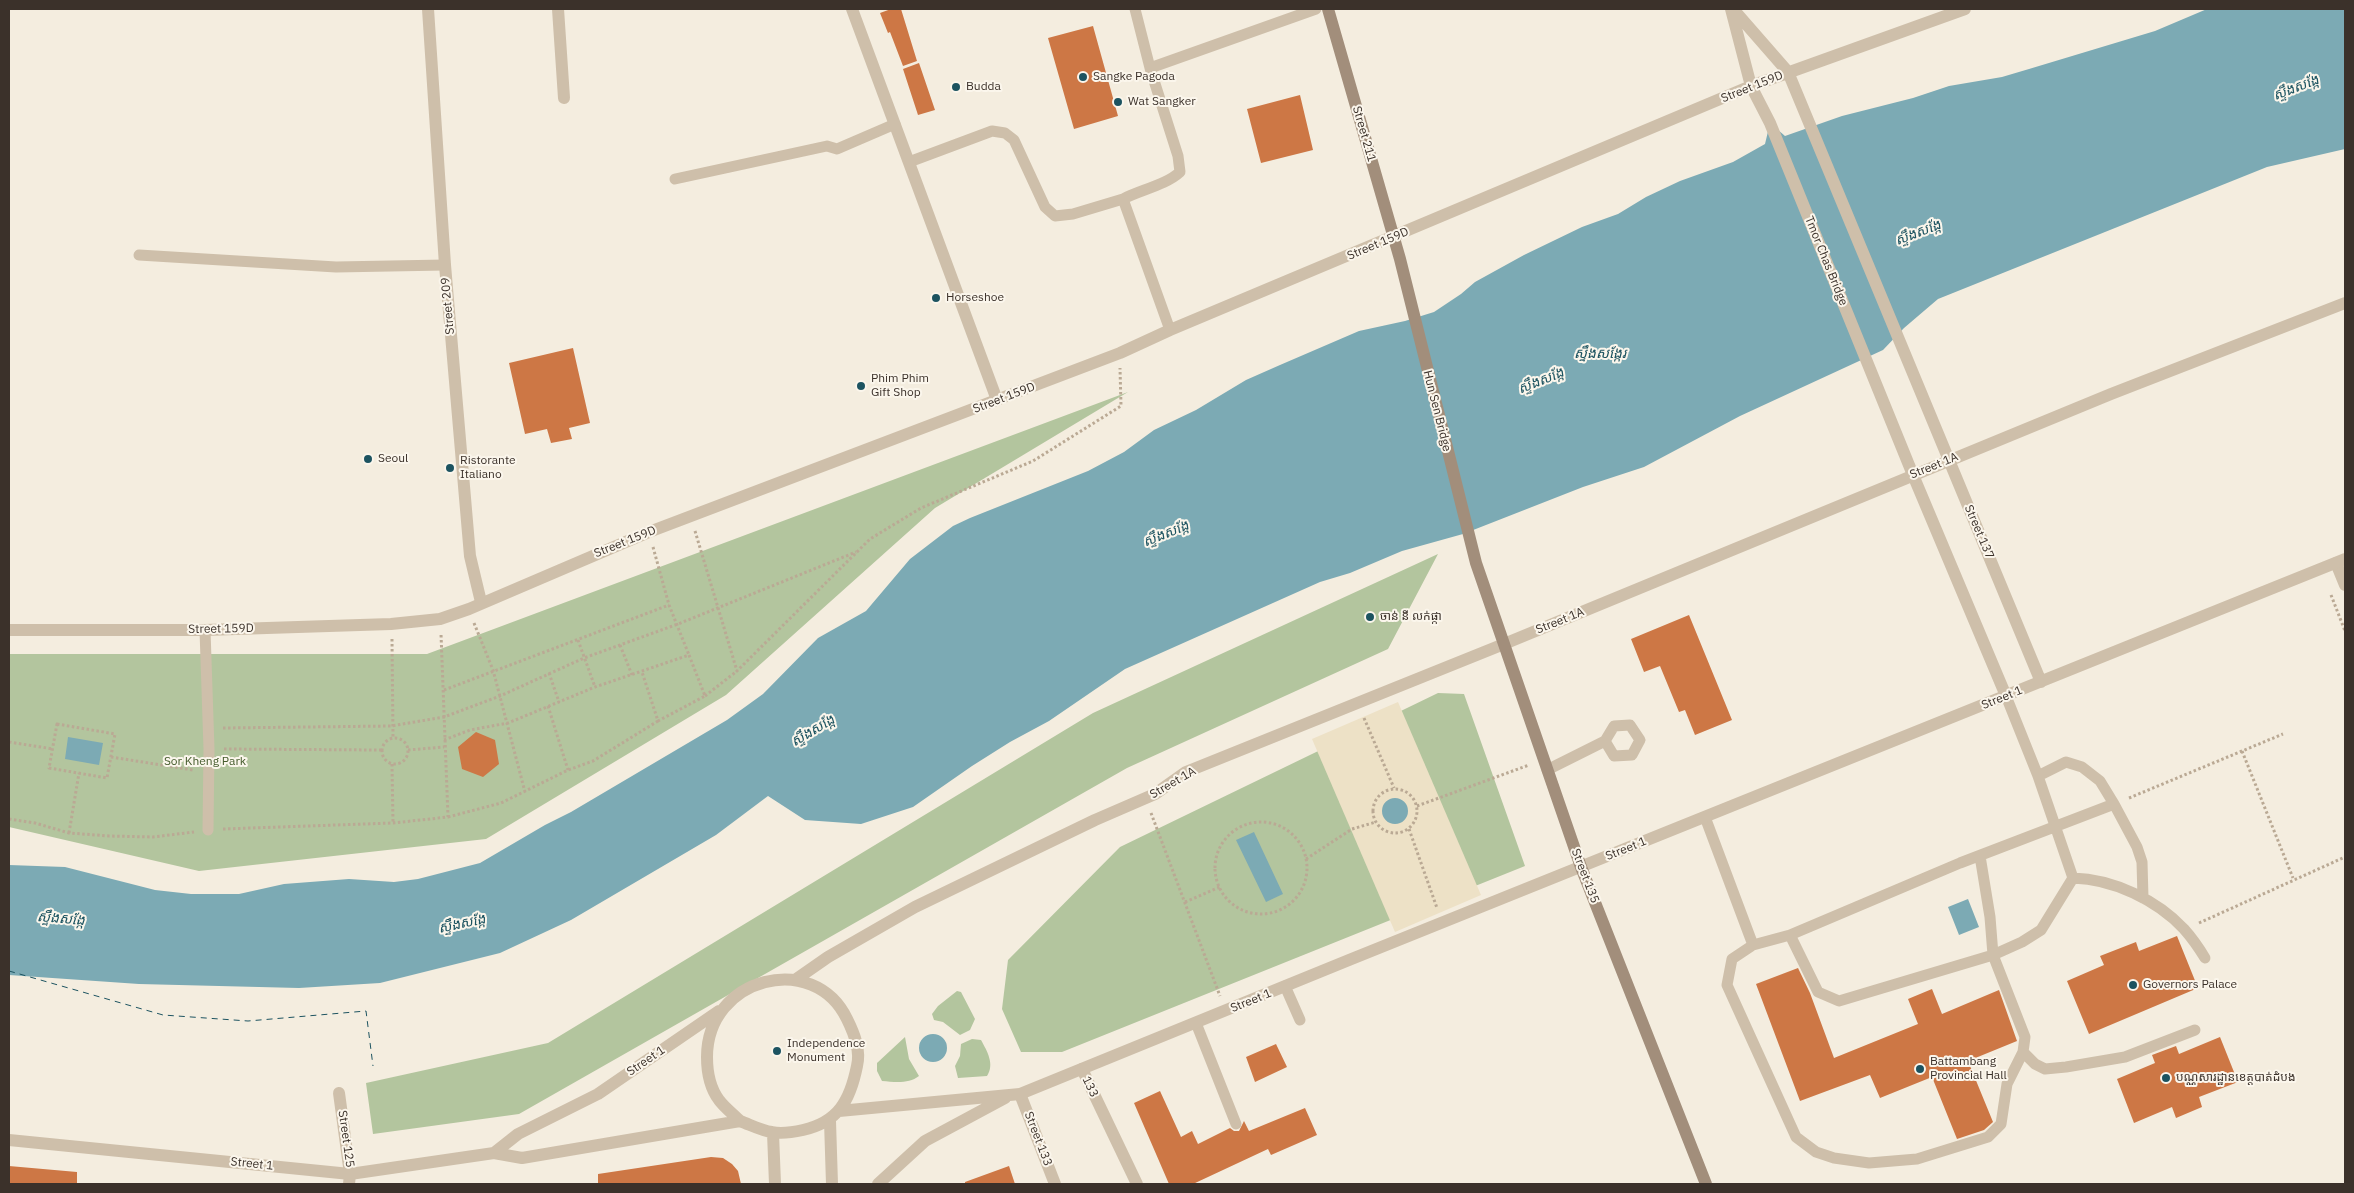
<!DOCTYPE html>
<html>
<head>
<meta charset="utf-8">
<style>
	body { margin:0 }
	#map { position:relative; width:2354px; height:1193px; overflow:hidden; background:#f4eddf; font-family:"IBM Plex Sans",sans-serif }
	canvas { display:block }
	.frame { position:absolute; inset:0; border:10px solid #3b312a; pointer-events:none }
</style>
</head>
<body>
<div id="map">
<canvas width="2354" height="1193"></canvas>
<div class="frame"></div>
</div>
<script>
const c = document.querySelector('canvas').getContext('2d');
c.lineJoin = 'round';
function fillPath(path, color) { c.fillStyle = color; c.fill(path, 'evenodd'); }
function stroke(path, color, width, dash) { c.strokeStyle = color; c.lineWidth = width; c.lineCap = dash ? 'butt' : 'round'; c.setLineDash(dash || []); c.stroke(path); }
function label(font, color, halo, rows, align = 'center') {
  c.font = font + ' "IBM Plex Sans","Noto Sans Khmer",sans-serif'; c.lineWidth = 4; c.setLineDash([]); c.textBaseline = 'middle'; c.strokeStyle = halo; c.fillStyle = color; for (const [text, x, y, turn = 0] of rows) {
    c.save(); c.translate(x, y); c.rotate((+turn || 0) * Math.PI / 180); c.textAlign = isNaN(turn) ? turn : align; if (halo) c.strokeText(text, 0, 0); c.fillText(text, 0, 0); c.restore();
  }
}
fillPath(new Path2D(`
	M1128 392 935 508 726 695 486 839 199 871 9 827V654H427Z
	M1438 554 1388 649 1127 768 519 1114 373 1134 366 1083 548 1043 1093 713Z
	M1438 693 1464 694 1525 866 1062 1052H1021L1002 1009 1008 960 1120 847Z
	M957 991 961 992 975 1019 970 1030 960 1035 943 1022 934 1020 932 1014 938 1006Z
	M905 1037 909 1059 919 1076C909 1084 895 1082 882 1081L877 1071V1063Z
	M972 1039 981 1040C987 1051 995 1064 987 1076L958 1078 955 1066 960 1056 961 1044Z`), '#b3c59e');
fillPath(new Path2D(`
	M1398 702 1481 895 1395 932 1312 739Z`), '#ede1c6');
fillPath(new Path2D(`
	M2207 9H2345V149L2267 167 1938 299 1904 328 1883 350 1740 416 1644 467 1583 487 1463 534 1402 551 1350 573 1320 582 1125 669 1049 721 1010 742 972 766 913 807 861 824 805 820 768 796 716 835 571 920 500 953 380 983 299 988 139 984 9 975V865L65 867 155 890 191 894H239L284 884 349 879 394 882 418 879 480 863 545 825 571 812 727 720 763 694 818 638 866 611 910 559 953 526 970 518 1088 471 1124 452 1154 430 1196 410 1246 380 1280 365 1359 331 1405 321 1434 312 1461 294 1475 282 1524 255 1582 227 1618 214 1646 197 1680 181 1733 162 1765 144 1770 123 1785 136 1842 116 1913 98 1949 86 2002 77 2029 69 2155 31Z
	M68 737 103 743 99 765 65 759Z
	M1382 811a13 13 0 1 1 26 0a13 13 0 1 1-26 0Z
	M1254 832 1283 894 1266 902 1236 840Z
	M1968 899 1979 927 1959 935 1948 907Z
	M919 1048a14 14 0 1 1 28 0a14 14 0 1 1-28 0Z`), '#7caab4');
stroke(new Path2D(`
	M9 971 163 1015 248 1021 366 1011 373 1066`), '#1c5360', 1, [6, 5]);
fillPath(new Path2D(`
	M891 9H901L917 61 903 66 890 32 888 33 880 13Z
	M1093 26 1118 116 1074 129 1048 38Z
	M919 63 935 110 918 115 903 69Z
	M1300 95 1313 150 1261 163 1247 109Z
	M573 348 590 423 569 428 572 439 551 443 547 429 525 434 509 363Z
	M1689 615 1732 720 1695 735 1685 710 1679 712 1660 666 1644 672 1631 639Z
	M476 732 495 740 499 764 483 777 462 769 458 747Z
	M2177 936 2198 988 2089 1034 2067 981 2104 965 2100 956 2136 942 2139 951Z
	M1798 968 1810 993 1834 1058 1918 1024 1908 999 1932 989 1942 1014 1999 990 2017 1041 1968 1061 1993 1122 1984 1130 1957 1139 1932 1077 1880 1098 1870 1075 1800 1101 1756 984Z
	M2220 1037 2238 1082 2199 1097 2202 1107 2176 1118 2172 1107 2134 1123 2117 1079 2155 1063 2152 1055 2176 1046 2179 1054Z
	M1276 1044 1287 1067 1255 1082 1246 1057Z
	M1160 1091 1181 1137 1192 1131 1198 1144 1230 1128 1234 1131H1239L1244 1121 1249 1131 1305 1108 1317 1135 1271 1155 1268 1149 1193 1184H1169L1134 1103Z
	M711 1157 723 1158 732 1164 738 1171 741 1184H598V1174Z
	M9 1166 77 1172V1184H9Z
	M1009 1166 1015 1184H965V1182Z`), '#cd7745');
stroke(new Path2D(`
	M695 531 737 671 870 539 921 508 1033 461 1121 406 1120 368
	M653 547 669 605 689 655
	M2331 595 2345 631
	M474 623 493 670 525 792
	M392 639 393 738
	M578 640 595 687
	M620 645 632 675
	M549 673 559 702
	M444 690 669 605
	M705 696 737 671
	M548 706 568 770
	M1364 718 1394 788
	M57 724 115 734 107 778 49 768Z
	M223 728 391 726 444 717 500 696 584 658 678 624 856 552
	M382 751a13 13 0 1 1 26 0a13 13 0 1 1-26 0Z
	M444 740 470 730 508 723 595 687 689 655 705 696 658 721 642 672
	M9 742 53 749
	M224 749 381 750
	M408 750 444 747
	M2242 751 2293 878
	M111 757 193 770
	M392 764 393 823
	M1373 811a22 22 0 1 1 44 0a22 22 0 1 1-44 0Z
	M2129 798 2283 734
	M1417 806 1529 765
	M1151 813 1220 996
	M448 817 501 803 568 770 593 761 658 721
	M9 819 35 823 69 833 109 836 153 837 194 832
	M1215 868a46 46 0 1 1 92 0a46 46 0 1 1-92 0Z
	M223 829 393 823 448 817 441 634
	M1409 829 1437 908
	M69 833 79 773
	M1306 859 1352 829 1376 822
	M1185 902 1220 887
	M2199 923 2345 857`), '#baa994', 3, [2.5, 2.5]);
stroke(new Path2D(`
	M1135 9 1150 68 1178 156 1180 172C1166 185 1140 190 1123 199L1170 330
	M1150 68 1316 9
	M909 162 992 131 1005 133 1014 140 1045 207 1055 216 1073 214 1123 199
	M675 179 827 146 837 149 895 124
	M139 255 336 267 445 265
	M205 630 209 749 208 830
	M2006 696 2038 776 2073 878
	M1547 770 1605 741 1614 726 1630 725 1640 740 1632 755 1614 756 1605 741
	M2038 776 2066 762 2082 767 2100 781 2114 804 2137 847 2142 862 2143 898
	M1705 817 1753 945
	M1980 856 1990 917 1993 955 2025 1037 2023 1052 2007 1084 2001 1124 1988 1137 1917 1159 1869 1163 1834 1158 1816 1152 1796 1137 1727 985 1732 959 1753 945 1790 935 1960 863 2114 804
	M2073 878C2113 879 2157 900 2184 929 2192 938 2199 948 2205 958
	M1790 935 1818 992 1839 1001 1993 955 2022 942 2041 930 2073 878
	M1285 986 1300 1020
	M1196 1023 1236 1124
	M2023 1052 2035 1064 2045 1069 2066 1067 2125 1057 2195 1030`), '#cebfaa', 11);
stroke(new Path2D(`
	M428 9 445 265 470 556 481 602
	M558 9 564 98
	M852 9 997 400
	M1751 86 1770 123 1913 475 2006 696
	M2336 563 2345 585
	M1504 644 2111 394 2345 303
	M1082 1069 1137 1184
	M339 1093 350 1174 349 1184
	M1020 1094 1055 1184`), '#cebfaa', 12);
stroke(new Path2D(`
	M1731 9 1751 86
	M1733 9 1788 72 2041 682
	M9 630H205L391 624 440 619 469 609 649 532 1120 353 1170 330 1751 86 1965 9
	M795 980 828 957 915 907 1095 820 1155 794 1186 772 1504 644
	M839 1111 1020 1094 1349 960 2345 559
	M830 1121 832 1184
	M773 1133 775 1184
	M9 1140 350 1174 494 1153 522 1158 740 1121C751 1125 762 1131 772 1132 781 1134 794 1132 803 1130 838 1122 850 1101 857 1066 861 1050 854 1033 847 1019 814 950 707 977 707 1057 707 1071 710 1088 719 1100 724 1107 733 1114 740 1121
	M494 1153 518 1134 598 1094 719 1011
	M878 1184 925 1141 1005 1098`), '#cebfaa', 12);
stroke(new Path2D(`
	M1328 9 1400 259 1476 563 1581 867 1706 1184`), '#a28e7b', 12);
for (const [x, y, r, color] of [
	[1083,77,5,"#1c5360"],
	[956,87,5,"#1c5360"],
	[1118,102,5,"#1c5360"],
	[936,298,5,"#1c5360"],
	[861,386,5,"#1c5360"],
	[368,459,5,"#1c5360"],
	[450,468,5,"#1c5360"],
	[1370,617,5,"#1c5360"],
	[2133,985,5,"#1c5360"],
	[777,1051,5,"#1c5360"],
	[1920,1069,5,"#1c5360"],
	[2166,1078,5,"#1c5360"]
]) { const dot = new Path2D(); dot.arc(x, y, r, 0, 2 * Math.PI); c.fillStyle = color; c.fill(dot); stroke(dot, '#fbf6ec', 2); }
label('12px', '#3b312a', '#fbf6ec', [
	["Sangke Pagoda",1093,77],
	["Budda",966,87],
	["Wat Sangker",1128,102],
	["Horseshoe",946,298],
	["Phim Phim",871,379],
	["Gift Shop",871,393],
	["Seoul",378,459],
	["Ristorante",460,461],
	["Italiano",460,475],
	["ចាន់ នី លក់ផ្កា",1380,617],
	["Governors Palace",2143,985],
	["Independence",787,1044],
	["Monument",787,1058],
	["Battambang",1930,1062],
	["Provincial Hall",1930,1076],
	["បណ្ណសារដ្ឋានខេត្តបាត់ដំបង",2176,1078]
], 'left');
label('12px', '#3b312a', '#fbf6ec', [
	["Street 159D",1752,87,-22],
	["Street 211",1364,134,74],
	["Street 159D",1378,244,-23],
	["Tmor Chas Bridge",1826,261,68],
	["Street 209",448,306,-95],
	["Street 159D",1004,398,-21],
	["Hun Sen Bridge",1437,411,76],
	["Street 1A",1934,466,-22],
	["Street 137",1979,532,67],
	["Street 159D",625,542,-22],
	["Street 1A",1560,621,-22],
	["Street 159D",221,629,-1],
	["Street 1",2002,698,-22],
	["Street 1A",1173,783,-30],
	["Street 1",1626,849,-22],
	["Street 135",1585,876,69],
	["Street 1",1251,1001,-22],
	["Street 1",646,1061,-34],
	["133",1090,1087,64],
	["Street 125",346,1139,82],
	["Street 133",1038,1139,69],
	["Street 1",252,1164,6]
]);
label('12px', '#445b2c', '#fbf6ec', [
	["Sor Kheng Park",205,762]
]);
label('italic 14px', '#1c5360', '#fbf6ec', [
	["ស្ទឹងសង្កែ",2296,88,-21],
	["ស្ទឹងសង្កែ",1918,233,-21],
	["ស្ទឹងសង្កែរ",1600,354],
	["ស្ទឹងសង្កែ",1541,381,-22],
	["ស្ទឹងសង្កែ",1166,534,-22],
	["ស្ទឹងសង្កែ",813,731,-31],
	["ស្ទឹងសង្កែ",61,919,5],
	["ស្ទឹងសង្កែ",462,924,-12]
]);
</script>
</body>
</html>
